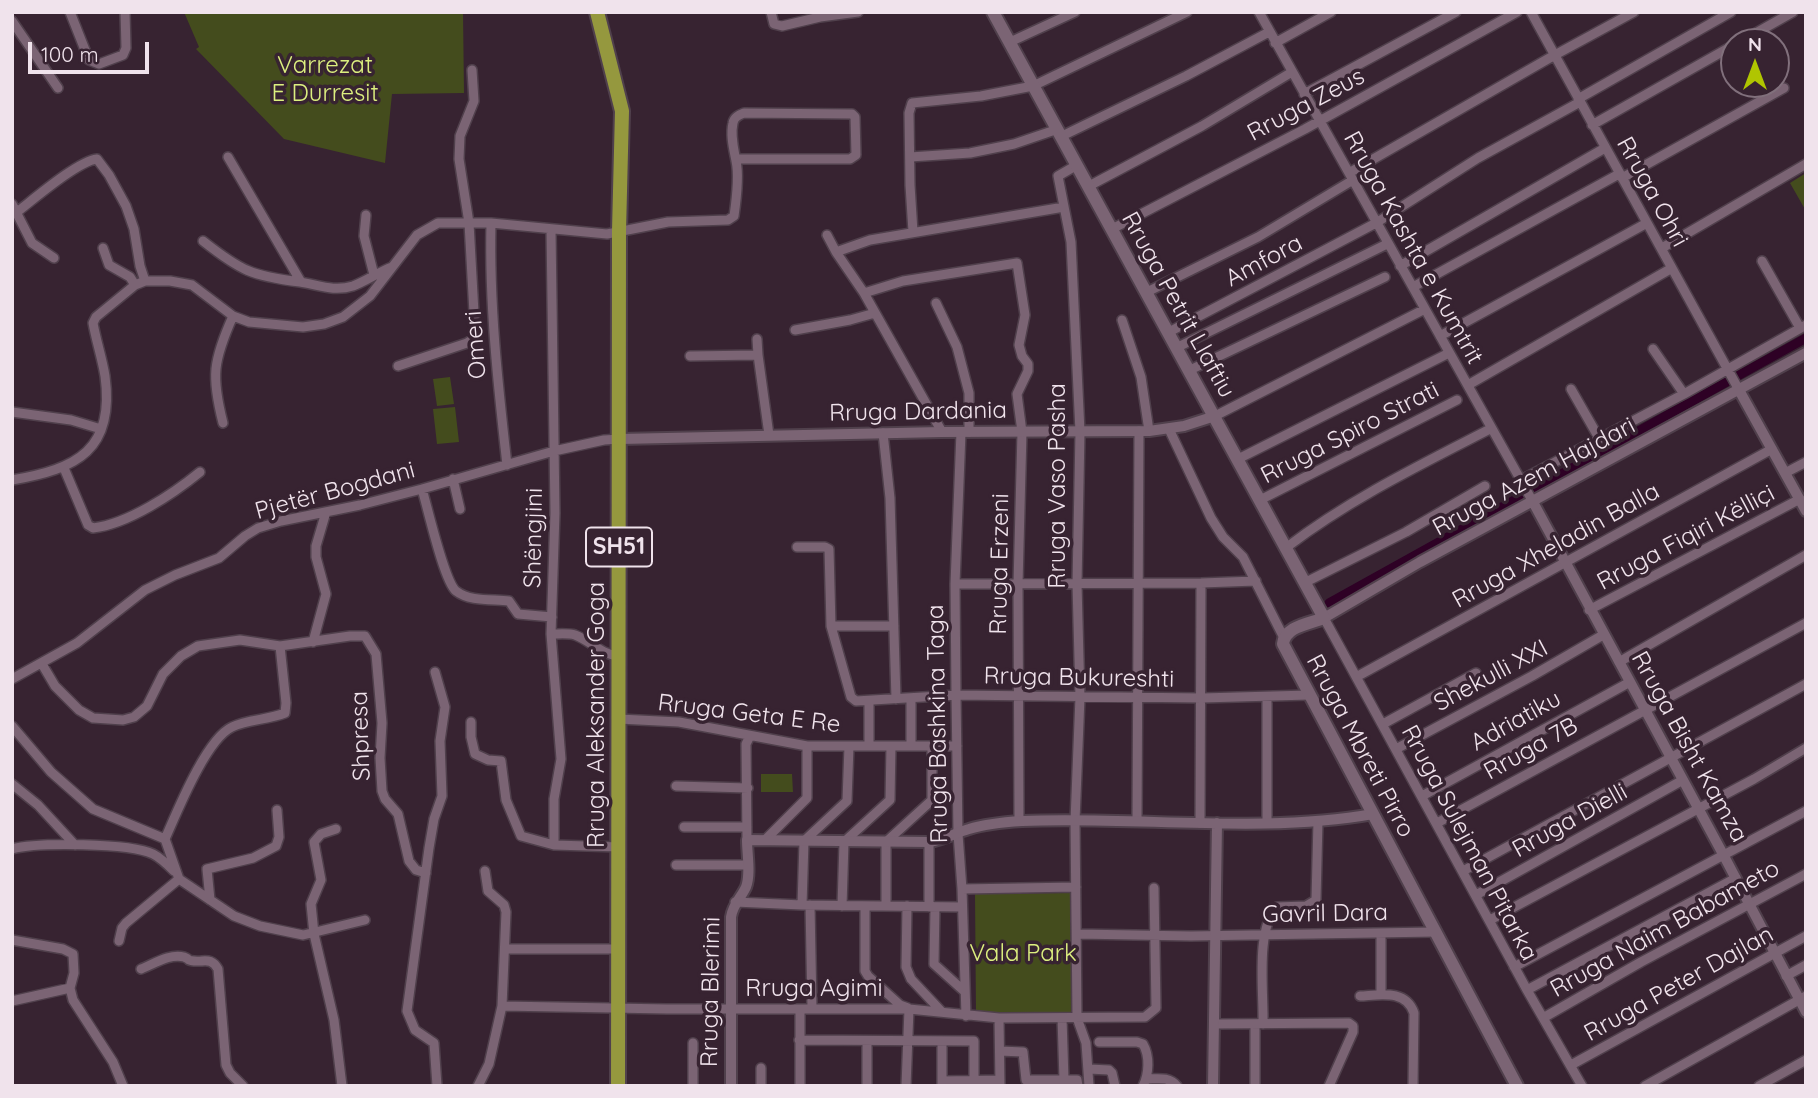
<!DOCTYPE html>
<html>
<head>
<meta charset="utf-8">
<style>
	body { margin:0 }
	#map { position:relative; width:1818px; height:1098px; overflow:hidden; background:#372331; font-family:Quicksand,sans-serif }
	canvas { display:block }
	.frame { position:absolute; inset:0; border:14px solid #f0e3ec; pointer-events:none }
	.north { position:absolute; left:1720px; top:28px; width:70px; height:70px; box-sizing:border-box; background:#372331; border:2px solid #81707c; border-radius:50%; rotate:0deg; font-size:19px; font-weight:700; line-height:28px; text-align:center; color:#f0e3ec }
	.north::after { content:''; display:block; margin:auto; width:24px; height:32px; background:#b0c501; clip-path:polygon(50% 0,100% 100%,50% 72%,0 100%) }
	.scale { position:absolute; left:28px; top:42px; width:121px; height:32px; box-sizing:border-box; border:4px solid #f0e3ec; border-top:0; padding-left:9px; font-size:21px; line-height:24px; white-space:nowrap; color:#f0e3ec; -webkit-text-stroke:5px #372331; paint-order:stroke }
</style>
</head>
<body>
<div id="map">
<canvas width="1818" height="1098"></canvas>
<div class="frame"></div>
<div class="north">N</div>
<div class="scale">100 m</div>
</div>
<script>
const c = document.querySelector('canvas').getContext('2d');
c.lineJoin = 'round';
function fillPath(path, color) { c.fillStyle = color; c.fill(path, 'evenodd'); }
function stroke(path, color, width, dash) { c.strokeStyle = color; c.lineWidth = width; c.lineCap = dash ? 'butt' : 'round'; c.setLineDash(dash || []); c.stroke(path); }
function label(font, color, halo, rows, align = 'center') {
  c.font = font + ' Quicksand,sans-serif'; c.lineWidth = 7; c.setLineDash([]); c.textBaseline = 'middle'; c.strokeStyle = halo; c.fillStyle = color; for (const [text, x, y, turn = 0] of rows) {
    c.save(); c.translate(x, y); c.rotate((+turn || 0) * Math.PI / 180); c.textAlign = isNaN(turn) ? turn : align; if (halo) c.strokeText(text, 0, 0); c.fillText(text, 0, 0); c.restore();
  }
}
fillPath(new Path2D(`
	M184 12H463L464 93 392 94 385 163 284 139 196 49 199 47Z
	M1806 173V211L1790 183Z
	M450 377 454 404 437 406 433 379Z
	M455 407 459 442 437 444 433 409Z
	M761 774H792L793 792H761Z
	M1070 893 1072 1014 976 1015 975 894Z`), '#444c1d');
stroke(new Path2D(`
	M1329 603 1806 338`), '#2e0125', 9);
const minor = new Path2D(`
	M70 12 89 60 99 64 123 55 126 48 125 12
	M771 12 774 24 782 26 820 17 858 12
	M1259 12 1533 502
	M1531 12 1739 390
	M12 21 58 88
	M1010 42 1075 12
	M1740 42 1793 12
	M1275 43 1331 12
	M1304 94 1456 12
	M1578 99 1731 12
	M1592 125 1734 45
	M1062 136 1186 76 1269 32
	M228 157 301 282
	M910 157 970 153 1014 144 1058 129
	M1077 165 1058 176 1071 242 1080 432 1077 584 1080 697 1075 821 1077 1018 1086 1043 1089 1086
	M1349 173 1553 56 1634 12
	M1622 178 1784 88
	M1089 186 1202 126 1292 72
	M12 204 32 243 54 258
	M17 212C34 199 78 161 97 159L109 175 126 206 134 229 140 266 145 281
	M366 215 364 236 374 275
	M491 223C489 304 498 385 507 465
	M1112 229 1305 129 1517 12
	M551 230 555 513 551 634 561 759 554 799V845
	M913 232 910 185 909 113 912 103 981 96 1033 86 1187 12
	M827 235 836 252 864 293 942 432
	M203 241C241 271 252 276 300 282 319 285 334 292 353 286 366 281 379 272 392 267
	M103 248 109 265 130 277 135 285
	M1662 248 1806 164
	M836 252 870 240 1064 207
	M1762 261 1800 328
	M1400 266 1605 148
	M1413 287 1619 174
	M1147 292 1258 237 1353 180
	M864 293 903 281 1017 263 1025 315 1019 345 1022 356 1028 364V371L1017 394 1022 432 1018 584 1019 821
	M936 303 957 347 969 393V432
	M1122 320 1141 377 1149 431
	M795 330 850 320 875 313
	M1169 332 1376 223 1478 158 1580 102
	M1440 336 1647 223
	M757 339 758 355 769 435
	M1178 347 1387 244
	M1653 349 1684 394
	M690 356 758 355
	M398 366 467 343 473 339 475 331 469 223 459 159 460 136 474 101 472 70
	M1190 370 1385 277
	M1468 385 1672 268
	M1571 389 1599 438
	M12 412 71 420 101 429
	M1215 416 1425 309
	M223 423C211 376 213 361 233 316
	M1169 429 1211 518 1223 537 1243 557 1283 636
	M961 432 955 584 956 695 958 834 962 889 966 1016
	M883 433 890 498 896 699
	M1238 459 1449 353
	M64 468 88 525 93 528C128 524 173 494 200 472
	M1785 473 1806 462
	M453 479 460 509
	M12 480C77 469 115 450 105 376 102 358 96 340 93 323L96 317 135 285 145 281H170L192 285 233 316 249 322 303 327 324 324 343 317 370 296 417 235 438 223H491L607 234 668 222 728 220 734 216C736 202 739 174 736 161 734 150 730 136 733 123 734 117 739 115 744 113L852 114 855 117 856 155 850 159H737
	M1521 480 1684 394 1806 325
	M422 489C428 509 444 581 456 591 470 602 493 599 509 601L518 614 552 617
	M1260 500 1457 400
	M797 547H825L829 549 831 626 851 697 856 701 956 695 1202 698 1309 695
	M1287 547C1350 499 1420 465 1490 429
	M1306 582 1406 532 1485 486
	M955 584 1201 583 1256 581
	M1589 610 1800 499
	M1324 618 1527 990 1582 1086
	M831 626H894
	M551 634C559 634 569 633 575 635 591 641 600 654 618 656
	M313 642 326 594 316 557V546L326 512
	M1619 662 1806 555
	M42 664 55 686 79 710 93 718 123 720 134 717 147 706 163 674 181 656 198 646 240 640 280 646 350 636H365L376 654 382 723 380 758 382 791 385 799 398 814 409 861 416 870 426 873
	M435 672 445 707 440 741 442 796 434 819 429 848 407 1011 415 1030 434 1043 437 1086
	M1358 676 1772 449
	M12 679 77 643 145 590 175 575 219 558 245 536 258 528 281 521 360 505 422 489 554 451 604 440 620 439
	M1267 697V822
	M911 698V746
	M619 719 679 722 807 746H957
	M471 722V737L475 754 488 760 501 761 506 800 521 836 554 845 620 847
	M1383 724 1476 673
	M12 726 51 772 93 809 165 839
	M869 746V701
	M1396 749 1532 676 1603 635
	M12 784 38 805 75 845
	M676 786 748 788
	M1422 796 1630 682
	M1137 821 1139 431
	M1200 823 1201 583
	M1437 823 1806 623
	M684 827H747
	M336 829 321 834 314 842 321 880 311 904 314 934 334 1020 342 1086
	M747 840 746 744 750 736
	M765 840 807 798V746
	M12 849C37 842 130 843 153 854 161 858 168 865 174 871
	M676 865H748
	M1463 871 1806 684
	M179 879 165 839C177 812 206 739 232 727 248 719 268 720 285 713L286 703 280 646
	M179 879 234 916 260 926 303 935 365 920
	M962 889 1076 887
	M1476 895 1683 780
	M210 900 207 869 253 858 276 846 279 837 277 810
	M735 902 802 905 962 907
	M802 905 804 841 847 801 849 746
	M810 905 812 1008
	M842 906 844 842 890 800 891 746
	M865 906V971L868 976 900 1005 908 1008
	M886 906V842L932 800V746
	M907 906 906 967 911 979 942 1012
	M929 907V842
	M935 907 934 964 964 991
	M1490 920 1754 779 1806 748
	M1381 933V995
	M1078 934 1191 936 1435 932
	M12 940 63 949 73 954 74 973 70 988 73 1000 113 1062 123 1086
	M119 941 122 928 126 923 179 879
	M505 949H620
	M1514 967 1806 811
	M141 969C154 964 170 953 184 957 192 960 185 960 194 961 205 962 211 957 218 969L226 1065 230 1073 243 1086
	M1786 976 1806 965
	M1527 990 1736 878
	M1360 996C1380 995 1406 989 1414 1013L1413 1086
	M12 1001 70 988
	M502 1006 667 1009H909L999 1018 1145 1017 1156 1008 1154 888
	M999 1018 1000 1086
	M1062 1018 1064 1080
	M1543 1018 1641 962 1806 874
	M1214 1024 1349 1023 1353 1026V1032L1329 1086
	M1255 1024V1086
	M1263 1024C1264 993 1255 929 1277 907L1306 906 1316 900 1318 821
	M799 1040 974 1041V1080
	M867 1041V1086
	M942 1041V1085
	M1099 1042H1137L1143 1044C1150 1056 1149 1074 1143 1086
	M693 1043V1086
	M1000 1051 1023 1052 1026 1080H1077L1078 1086
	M1571 1065 1806 936
	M761 1068V1086
	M1089 1069 1109 1070 1112 1073 1115 1086
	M1146 1079C1157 1079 1169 1076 1177 1086
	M942 1081 1000 1080
	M478 1086 489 1064 502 1006 506 912 504 905 488 891 485 871
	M800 1086V1009
	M906 1086 909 1009
	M1645 1086 1806 996
	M1759 1086 1806 1060`);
const tertiary = new Path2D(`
	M1739 390 1806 511
	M620 439 942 432 1149 431 1184 426 1215 416
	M1533 502 1724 856 1806 1012
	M1324 618 1420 562 1806 353
	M731 1086V917C733 904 741 898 746 887 751 874 747 854 747 840L929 842C944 840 955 833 969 829 985 824 1006 822 1022 821 1137 816 1260 834 1373 814
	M1213 1086 1217 823`);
const secondary = new Path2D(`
	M993 12 1324 618C1309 624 1285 626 1283 644L1517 1086`);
const primary = new Path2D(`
	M597 12 622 111 619 231 618 1086`);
stroke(minor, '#50404c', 12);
stroke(tertiary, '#50404c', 14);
stroke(secondary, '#50404c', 16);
stroke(primary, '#50404c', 18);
stroke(minor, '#7b6474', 9);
stroke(tertiary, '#7b6474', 10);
stroke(secondary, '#7b6474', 12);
stroke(primary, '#95983e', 14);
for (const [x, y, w] of [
	[619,547,66]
]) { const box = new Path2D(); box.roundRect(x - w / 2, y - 19.5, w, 39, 5); c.fillStyle = '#372331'; c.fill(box); stroke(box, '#f0e3ec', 2); }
label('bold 23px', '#f0e3ec', null, [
	["SH51",619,547]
]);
label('24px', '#dcef7f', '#372331', [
	["Varrezat",325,66],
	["E Durresit",325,94],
	["Vala Park",1023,954]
]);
label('24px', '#f0e3ec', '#372331', [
	["Rruga Zeus",1306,105,-28],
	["Rruga Ohri",1652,192,61],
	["Rruga Kashta e Kumtrit",1413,248,61],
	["Amfora",1264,261,-28],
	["Rruga Petrit Llaftiu",1178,305,61],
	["Omeri",476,345,-94],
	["Rruga Dardania",918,412,-1],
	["Rruga Spiro Strati",1350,433,-27],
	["Rruga Azem Hajdari",1534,477,-28],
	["Rruga Vaso Pasha",1058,486,-90],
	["Pjetër Bogdani",335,491,-15],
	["Shëngjini",534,538,-89],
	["Rruga Fiqiri Këlliçi",1686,538,-28],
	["Rruga Xheladin Balla",1556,546,-29],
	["Rruga Erzeni",1000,564,-89],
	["Shekulli XXI",1491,676,-28],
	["Rruga Bukureshti",1079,678,1],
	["Rruga Geta E Re",749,714,7],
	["Rruga Aleksander Goga",597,715,-90],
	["Adriatiku",1516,721,-29],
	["Rruga Bashkina Taga",938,724,-91],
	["Shpresa",361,736,-92],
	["Rruga Mbreti Pirro",1360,746,62],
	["Rruga Bisht Kamza",1689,747,61],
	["Rruga 7B",1531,749,-29],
	["Rruga Dielli",1570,821,-29],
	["Rruga Sulejman Pitarka",1469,843,62],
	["Gavril Dara",1325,914,-1],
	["Rruga Naim Babameto",1665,929,-29],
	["Rruga Peter Dajlan",1679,984,-29],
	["Rruga Agimi",814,989],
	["Rruga Blerimi",711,992,-89]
]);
</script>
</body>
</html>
